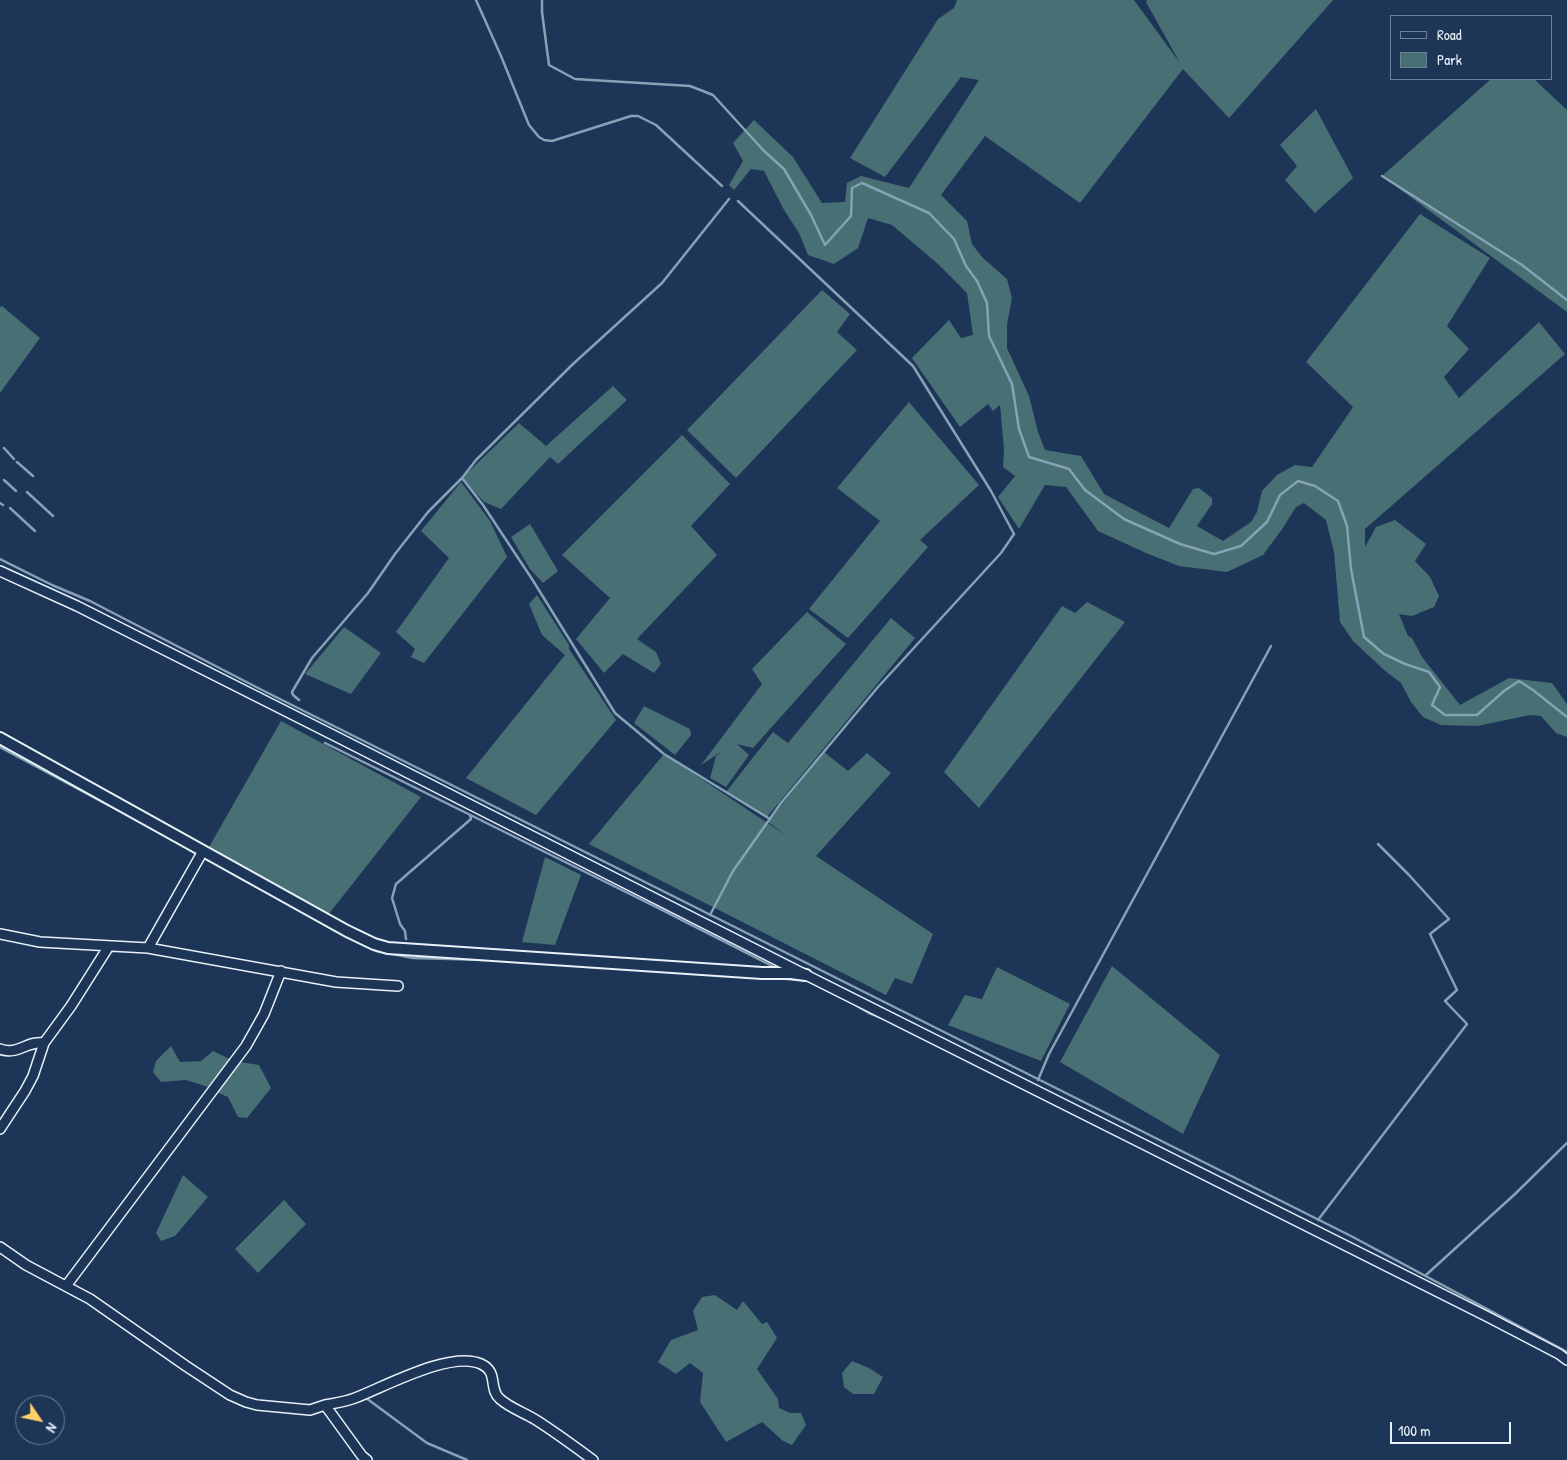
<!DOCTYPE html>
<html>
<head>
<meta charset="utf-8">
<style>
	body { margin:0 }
	#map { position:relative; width:1567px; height:1460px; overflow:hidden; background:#1d3557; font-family:"Patrick Hand",sans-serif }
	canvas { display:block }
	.legend { position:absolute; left:1390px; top:15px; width:162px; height:65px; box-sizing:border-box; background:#1d3557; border:1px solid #6e8097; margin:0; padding:6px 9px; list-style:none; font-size:15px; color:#e8f1f8 }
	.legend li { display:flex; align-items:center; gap:10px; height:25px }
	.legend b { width:25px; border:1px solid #6e8097 }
	.north { position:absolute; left:15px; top:1395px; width:50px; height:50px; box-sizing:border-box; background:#1d3557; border:1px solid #6e8097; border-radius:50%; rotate:124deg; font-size:14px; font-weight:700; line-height:20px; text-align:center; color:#e8f1f8 }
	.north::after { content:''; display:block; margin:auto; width:18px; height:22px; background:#ffd166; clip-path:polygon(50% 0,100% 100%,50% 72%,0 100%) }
	.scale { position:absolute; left:1390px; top:1422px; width:121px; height:22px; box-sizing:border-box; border:2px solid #e8f1f8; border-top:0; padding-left:6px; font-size:15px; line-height:18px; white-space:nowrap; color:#e8f1f8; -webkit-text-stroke:4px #1d3557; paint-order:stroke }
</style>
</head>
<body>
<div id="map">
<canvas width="1567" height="1460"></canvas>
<ul class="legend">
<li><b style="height:6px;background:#1d3557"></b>Road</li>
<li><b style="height:14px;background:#476f74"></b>Park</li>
</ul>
<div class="north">N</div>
<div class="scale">100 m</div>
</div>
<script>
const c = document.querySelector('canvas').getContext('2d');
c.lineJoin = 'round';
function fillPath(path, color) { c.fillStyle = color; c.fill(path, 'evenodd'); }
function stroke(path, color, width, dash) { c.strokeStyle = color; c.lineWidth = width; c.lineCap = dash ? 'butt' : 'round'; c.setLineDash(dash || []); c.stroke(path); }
fillPath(new Path2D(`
	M957 0H1134L1180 63 1146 2 1147 0H1333L1229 118 1183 69 1080 203 985 136 941 195 967 221 972 244 982 257 1007 279 1012 298 1007 325V348L1029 396 1038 432 1045 450 1081 456 1104 494 1169 528 1193 489 1199 488 1212 498V504L1197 526 1223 541 1251 522 1257 512 1262 491 1277 475 1295 465 1312 467 1353 407 1306 362 1420 214 1490 258 1447 326 1469 349 1444 377 1459 398 1539 322 1565 354 1365 529V547L1376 527 1395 520 1426 544 1415 561 1430 577 1439 596 1434 607 1412 616 1399 614 1408 636 1412 638 1422 657 1460 705 1509 678 1552 683 1567 704V737L1556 733 1541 716 1530 715 1477 726 1441 725 1423 717 1411 702 1401 683 1384 670 1353 641 1340 622 1334 552 1326 520 1304 503 1296 507 1283 528 1263 555 1227 572 1179 566 1146 553 1098 531 1066 487 1045 485 1019 529 998 497 1015 476 1003 467 1004 449 1000 405 993 411 988 404 960 427 912 358 949 320 961 338 973 335 967 293 938 264 892 225 868 218 858 248 834 264 808 255 799 233 784 210 764 171 751 169 734 190 729 185 743 161 733 143 754 120 793 157 822 203 845 202 847 183 861 176 909 188 979 80 961 77 885 177 850 158 938 19 954 8Z
	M1491 79H1534L1567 110V312L1382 176Z
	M1316 109 1353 178 1315 213 1285 180 1297 166 1280 145Z
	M822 290 850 314 837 332 857 350 736 478 687 430Z
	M2 306 40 338 0 393V307Z
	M613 386 627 400 558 464 550 457 501 509 484 502 462 478 519 423 546 446Z
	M909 402 979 485 920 540 928 547 848 638 809 609 880 521 837 488Z
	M682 435 730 484 691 526 717 555 637 639 656 652 661 664 654 673 623 654 604 673 576 639 610 598 562 555Z
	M461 482 490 521 507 557 424 663 411 657 415 649 396 632 449 558 421 531Z
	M530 524 558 571 543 583 530 569 511 537Z
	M537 595 569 645V649L616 720 536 815 466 778 565 655 542 635 529 604Z
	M1087 602 1125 622 979 808 944 772 1062 606 1075 613Z
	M807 612 846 644 753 748 737 744 749 755 726 787 710 778 716 756 724 750 701 765 762 684 752 669Z
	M891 618 915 638 767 817 726 792 773 732 788 743Z
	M344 627 381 653 351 694 305 674Z
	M644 706 690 729 691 735 675 755 634 723Z
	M281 721 421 797 328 915 254 874 209 847Z
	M824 752 848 771 867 753 891 773 816 856 933 934 912 984 895 978 886 995 589 844 664 754 787 836 768 822Z
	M545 857 581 875 555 945 522 942Z
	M1112 966 1220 1055 1183 1134 1060 1062Z
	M997 967 1070 1004 1041 1061 948 1025 965 995 982 999Z
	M171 1046 180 1062 201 1061 213 1051 232 1060 211 1088 186 1080 161 1082 153 1072 156 1061Z
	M240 1062 259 1065 271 1088 247 1118 238 1117 228 1097 216 1092Z
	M183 1175 208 1197 175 1236 161 1241 156 1233Z
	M284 1200 306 1224 258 1273 235 1249Z
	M715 1295 737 1310 743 1301 762 1324 767 1322 777 1338 757 1369 778 1399 779 1408 790 1413H801L806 1425 792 1445 783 1441 762 1422 726 1442 700 1402 703 1373 690 1363 676 1374 658 1362 671 1340 698 1330 693 1311 702 1297Z
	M852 1361 869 1368 883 1377 874 1394H853L844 1387 842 1373Z`), '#476f74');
stroke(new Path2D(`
	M476 0 501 56 529 125 539 137 544 140 552 141 631 116H638L656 125 722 186
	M542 0V12L549 65 575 79 690 86 713 95 764 151 784 169 811 215 825 245 851 216 852 188 862 183 929 213 954 239 966 266 977 281 987 303 989 336 1012 384 1019 429 1029 457 1069 469 1085 490 1124 519 1180 544 1214 554 1241 546 1267 522 1280 495 1298 481 1315 486 1338 501 1347 526 1351 569 1364 637 1384 654 1405 664 1429 672 1440 687 1432 705 1445 715H1477L1504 691 1519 681 1533 690 1567 717
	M1382 176 1522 265 1567 300
	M4 448 14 459
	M17 462 33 476
	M462 478 483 505 532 579 615 713 664 754 770 819
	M4 480 16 491
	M27 492 53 516
	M0 503 3 505
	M10 508 35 531
	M0 559 52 585 90 601 260 689 1351 1236 1567 1352
	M299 700 293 695 292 692 312 658 368 593 395 554 428 512 462 478 476 460 573 364 662 283 729 199
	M325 743 654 906 778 969
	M0 747 151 828
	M710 915 733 871 781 803 878 687 1001 553 1014 534 991 491 913 366 738 201
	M406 939 405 931 400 924 392 898 396 884 471 819 470 815
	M371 948 376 951 413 958 486 960
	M776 978 808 981 817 985
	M847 1000 869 1013 884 1019
	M1038 1080 1049 1054 1271 646
	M1318 1220 1467 1024 1445 1001 1457 990 1430 934 1449 919 1409 875 1378 844
	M1426 1275 1515 1194 1567 1143
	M366 1398 427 1443 467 1460`), '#85a2b6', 2.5);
const minor = new Path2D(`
	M0 571 77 606 341 739 806 975 1488 1317 1559 1354 1567 1360
	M0 934 40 942 148 948 336 982 398 986
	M148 948 203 851
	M0 1049C17 1056 28 1040 44 1043
	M0 1129 25 1091 33 1076 44 1043 71 1006 109 946
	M0 1247 26 1265 90 1299 186 1366 230 1395 246 1402 257 1405 310 1410 325 1405 362 1456 367 1460
	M66 1286 246 1046 264 1014 281 971
	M325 1405C335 1403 345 1402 355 1398 384 1387 451 1350 481 1364 499 1372 488 1389 500 1399 510 1408 525 1413 536 1420 555 1432 574 1446 593 1460`);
const tertiary = new Path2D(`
	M0 738 347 931 374 944 388 948 762 973H791L806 975`);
stroke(minor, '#e8f1f8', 12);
stroke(tertiary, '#e8f1f8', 14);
stroke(minor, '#1d3557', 9);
stroke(tertiary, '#1d3557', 10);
</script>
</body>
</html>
